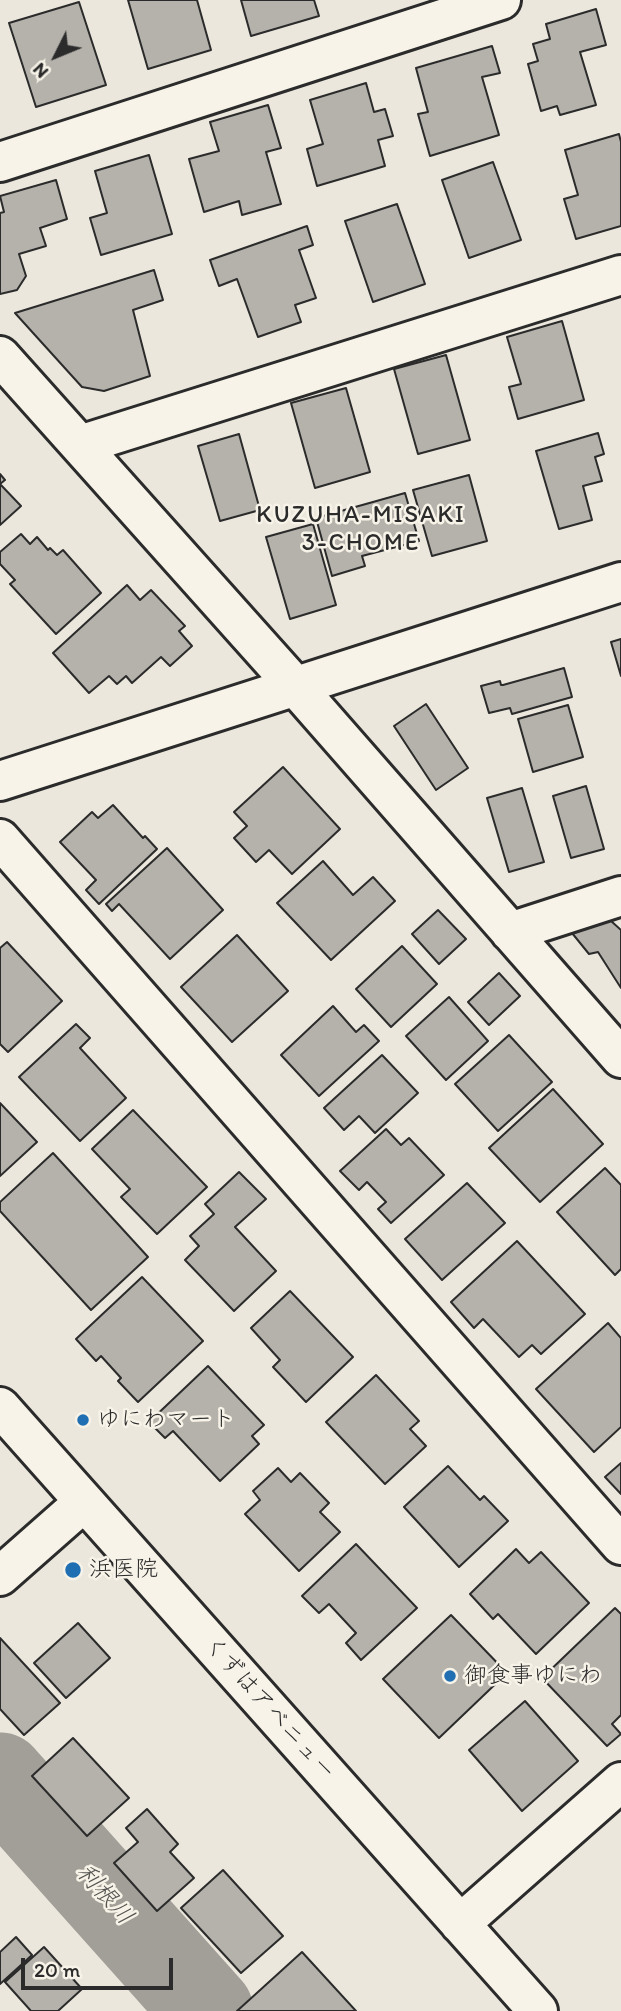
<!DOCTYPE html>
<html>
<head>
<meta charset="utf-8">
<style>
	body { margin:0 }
	#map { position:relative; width:621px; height:2011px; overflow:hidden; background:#ebe7dd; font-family:Itim,sans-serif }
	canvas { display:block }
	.north { position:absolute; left:21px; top:21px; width:70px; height:70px; -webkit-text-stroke:5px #f7f3e8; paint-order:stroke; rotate:227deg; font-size:19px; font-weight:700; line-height:28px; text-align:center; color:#2b2b2b }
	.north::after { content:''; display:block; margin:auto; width:24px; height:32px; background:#2b2b2b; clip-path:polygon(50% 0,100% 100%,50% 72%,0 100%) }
	.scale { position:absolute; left:21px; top:1958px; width:152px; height:32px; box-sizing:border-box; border:4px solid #2b2b2b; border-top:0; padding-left:9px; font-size:21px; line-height:24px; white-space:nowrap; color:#2b2b2b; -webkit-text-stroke:5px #f7f3e8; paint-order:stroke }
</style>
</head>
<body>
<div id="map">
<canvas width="621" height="2011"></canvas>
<div class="north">N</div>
<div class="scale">20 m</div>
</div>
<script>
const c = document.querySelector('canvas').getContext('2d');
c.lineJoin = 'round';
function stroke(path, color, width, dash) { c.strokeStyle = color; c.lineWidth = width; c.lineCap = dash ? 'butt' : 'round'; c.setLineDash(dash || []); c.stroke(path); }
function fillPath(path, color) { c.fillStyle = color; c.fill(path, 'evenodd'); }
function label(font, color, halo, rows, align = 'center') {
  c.font = font + ' Itim,"Klee One",sans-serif'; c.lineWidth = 5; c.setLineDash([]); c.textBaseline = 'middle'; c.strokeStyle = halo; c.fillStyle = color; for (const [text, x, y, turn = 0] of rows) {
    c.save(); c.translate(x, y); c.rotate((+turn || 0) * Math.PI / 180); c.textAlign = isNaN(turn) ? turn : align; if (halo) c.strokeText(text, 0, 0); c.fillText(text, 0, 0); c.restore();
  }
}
stroke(new Path2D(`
	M0 1778 208 2011`), '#a29f98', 91);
const building = new Path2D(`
	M128 0H197L211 50 148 69Z
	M241 0H314L319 16 251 36Z
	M79 2 106 85 36 107 9 23Z
	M596 9 606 45 580 52 596 105 560 115 557 106 541 111 528 64 538 61 533 44 550 39 546 24Z
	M492 46 500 73 482 77 499 135 430 156 418 114 428 112 416 68Z
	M366 83 374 112 385 109 393 136 378 140 385 166 317 186 307 149 323 144 310 100Z
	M268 105 281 148 266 152 281 204 242 215 239 201 204 212 189 159 219 151 210 122Z
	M619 134 621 142V226L576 239 564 199 578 195 565 150Z
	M149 155 172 234 101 255 90 218 107 213 95 171Z
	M493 162 521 240 469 258 442 180Z
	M56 180 67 219 40 228 46 246 19 254 26 276 17 290 0 294V213L4 212 0 196Z
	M397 204 425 284 373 302 345 221Z
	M307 226 313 245 299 250 316 298 295 305 301 322 258 337 237 279 219 286 210 260Z
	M154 270 163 300 133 310 150 376 104 391 82 387 15 313Z
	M562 321 584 400 518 419 509 387 521 384 507 337Z
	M446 355 470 440 418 454 394 369Z
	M346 388 370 472 315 488 291 403Z
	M598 433 604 454 595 457 602 481 583 486 592 520 559 529 536 451Z
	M239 434 260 510 220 521 198 446Z
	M0 474 5 480 0 484 21 506 0 525Z
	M469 475 487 541 432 556 413 490Z
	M405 493 419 541 362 556 365 566 332 576 316 518Z
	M313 524 336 605 290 619 266 537Z
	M21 534 30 544 37 537 48 550 50 548 57 555 63 550 101 593 56 634 10 584 15 580 0 564V552Z
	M127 585 140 600 151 590 185 626 179 631 192 646 170 666 161 657 132 683 126 676 117 684 109 676 89 693 53 653Z
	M621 639V676L611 642Z
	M564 668 572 697 512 714 510 708 489 713 481 686 500 681 501 685H503Z
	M426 704 468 768 436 790 394 726Z
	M568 705 583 757 533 772 518 719Z
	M283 767 340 829 292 874 269 850 256 862 234 838 247 826 234 812Z
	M586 786 604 849 571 858 553 796Z
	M522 788 544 862 509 872 487 798Z
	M113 805 143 838 145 836 157 849 99 904 86 890 96 880 60 842 92 812 98 818Z
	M167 848 223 910 170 959 119 904 112 911 106 904Z
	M323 861 353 895 373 877 395 901 331 960 277 903Z
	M438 910 466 939 439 964 412 934Z
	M610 920 621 930V988L598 952 589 954 572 933Z
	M237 935 288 991 232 1042 181 987Z
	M7 942 62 1001 8 1052 0 1044V948Z
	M402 946 437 984 391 1027 356 989Z
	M499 973 520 996 489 1025 468 1002Z
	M449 997 488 1041 446 1080 406 1036Z
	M333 1006 356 1032 364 1025 379 1041 319 1096 281 1055Z
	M76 1024 90 1038 80 1048 126 1098 80 1141 19 1077Z
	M509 1035 552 1082 498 1131 455 1084Z
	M382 1055 418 1093 375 1133 359 1116 344 1130 324 1108Z
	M553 1089 603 1144 540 1202 489 1148Z
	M0 1103 37 1142 0 1176Z
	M133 1110 207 1187 157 1234 121 1197 130 1189 92 1149Z
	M386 1129 401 1145 409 1138 444 1175 391 1223 378 1209 386 1202 367 1182 359 1190 340 1171Z
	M53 1153 148 1257 91 1310 0 1211V1202Z
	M605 1168 621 1185V1269L615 1275 557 1212Z
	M239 1172 266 1199 235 1227 276 1271 234 1311 185 1260 199 1246 190 1236 214 1214 205 1204Z
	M467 1183 505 1223 442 1280 405 1239Z
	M517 1241 585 1314 541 1354 532 1345 519 1357 483 1319 474 1328 451 1302Z
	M142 1277 203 1341 138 1402 118 1381 121 1378 101 1356 96 1361 76 1339Z
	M290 1291 353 1357 306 1402 273 1367 280 1360 251 1328Z
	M608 1323 621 1338V1427L594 1452 536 1389Z
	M208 1366 264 1425 252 1436 259 1444 220 1481 173 1431 165 1438 149 1422Z
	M376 1375 419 1421 410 1429 426 1446 385 1484 326 1422Z
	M621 1463V1494L605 1477Z
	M448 1466 480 1500 484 1496 508 1521 459 1567 404 1507Z
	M278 1468 291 1482 300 1473 329 1503 320 1512 340 1532 299 1571 245 1514 260 1500 253 1491Z
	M356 1544 417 1608 361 1660 346 1643 356 1633 329 1604 319 1613 302 1596Z
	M516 1549 529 1563 541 1552 589 1603 536 1654 498 1614 493 1619 470 1594Z
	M615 1608 621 1614V1715L612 1724 621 1734 607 1746 542 1678Z
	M451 1615 507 1673 439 1738 383 1679Z
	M78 1623 110 1658 66 1698 34 1663Z
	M0 1638 60 1703 24 1735 0 1709Z
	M525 1701 578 1761 522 1811 469 1750Z
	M73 1738 129 1798 87 1836 32 1776Z
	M147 1809 178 1844 170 1852 194 1878 157 1911 114 1863 138 1842 126 1828Z
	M223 1870 283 1936 241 1973 181 1908Z
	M16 1937 32 1955 0 1984V1952Z
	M44 1947 82 1989 58 2011H31L5 1982Z
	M302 1952 356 2011H237Z`);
fillPath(building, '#b5b2ab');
stroke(building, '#2b2b2b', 2);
const minor = new Path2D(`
	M0 162 501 0
	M0 356 296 687 621 1058
	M80 445 621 275
	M0 781 621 582
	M0 839 621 1545
	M510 932 621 896
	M0 1407 538 2011
	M0 1576 84 1502
	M460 1924 621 1782`);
stroke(minor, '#2b2b2b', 44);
stroke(minor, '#f7f3e8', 38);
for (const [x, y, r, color] of [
	[83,1420,7,"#1f6fb2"],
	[73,1570,9,"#1f6fb2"],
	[450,1676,7,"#1f6fb2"]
]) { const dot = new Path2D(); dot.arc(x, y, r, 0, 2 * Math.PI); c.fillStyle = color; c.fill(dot); stroke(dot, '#f7f3e8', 2.5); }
label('23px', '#2b2b2b', '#f7f3e8', [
	["ゆにわマート",97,1420],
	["浜医院",89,1570],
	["御食事ゆにわ",464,1676]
], 'left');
label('23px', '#2b2b2b', '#f7f3e8', [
	["くずはアベニュー",269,1709,48]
]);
c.letterSpacing = '2px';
label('24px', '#2b2b2b', '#f7f3e8', [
	["KUZUHA-MISAKI",361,516],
	["3-CHOME",361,544]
]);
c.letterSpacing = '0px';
label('italic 24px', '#555451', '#f7f3e8', [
	["利根川",104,1895,48]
]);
</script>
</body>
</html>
